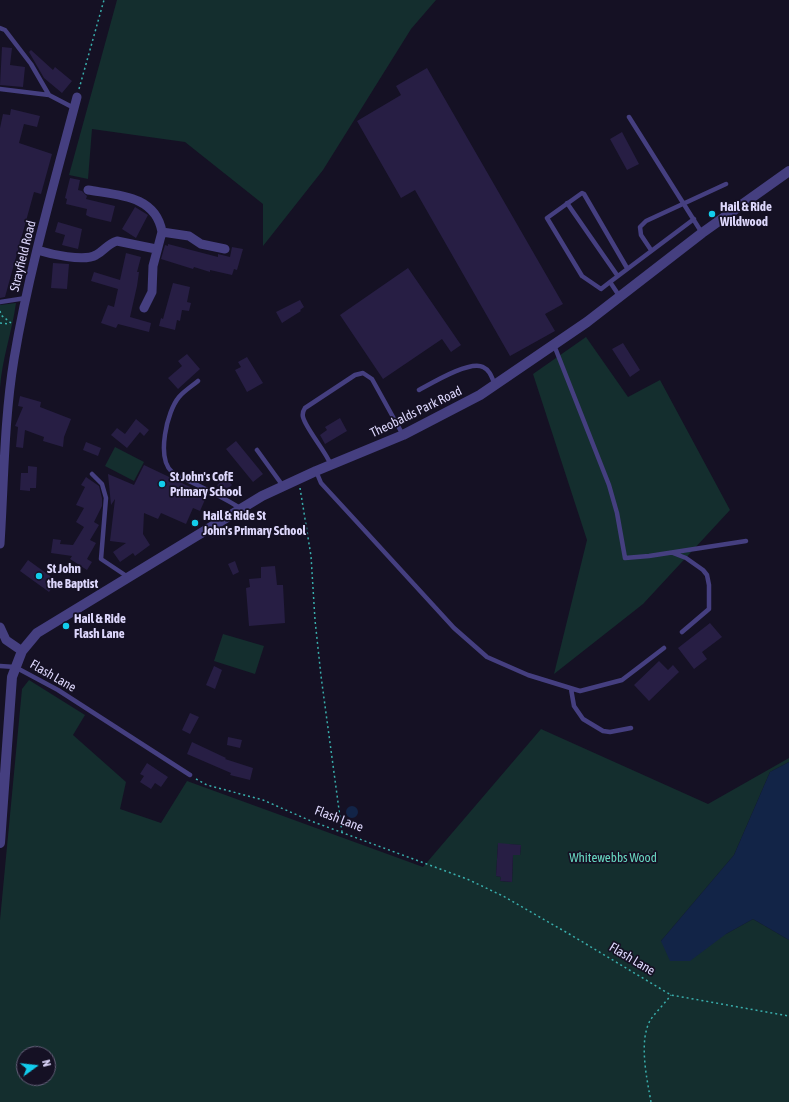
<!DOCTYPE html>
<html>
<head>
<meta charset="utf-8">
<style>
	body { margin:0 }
	#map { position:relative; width:789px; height:1102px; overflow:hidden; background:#151124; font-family:"Asap Condensed",sans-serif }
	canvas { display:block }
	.north { position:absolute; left:16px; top:1046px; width:40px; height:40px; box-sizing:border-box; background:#151124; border:1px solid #65607a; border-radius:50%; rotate:75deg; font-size:11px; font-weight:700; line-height:16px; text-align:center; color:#ddd7fc }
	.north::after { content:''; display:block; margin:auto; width:14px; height:18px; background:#12cded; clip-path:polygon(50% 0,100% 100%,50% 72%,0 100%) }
</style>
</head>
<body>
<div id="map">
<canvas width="789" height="1102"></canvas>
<div class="north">N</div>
</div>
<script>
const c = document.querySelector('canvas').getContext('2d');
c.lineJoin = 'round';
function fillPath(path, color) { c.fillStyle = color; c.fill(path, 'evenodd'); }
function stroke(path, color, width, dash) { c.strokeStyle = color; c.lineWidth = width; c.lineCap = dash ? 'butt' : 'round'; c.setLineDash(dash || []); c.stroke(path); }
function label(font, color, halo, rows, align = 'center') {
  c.font = font + ' "Asap Condensed",sans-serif'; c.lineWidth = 3.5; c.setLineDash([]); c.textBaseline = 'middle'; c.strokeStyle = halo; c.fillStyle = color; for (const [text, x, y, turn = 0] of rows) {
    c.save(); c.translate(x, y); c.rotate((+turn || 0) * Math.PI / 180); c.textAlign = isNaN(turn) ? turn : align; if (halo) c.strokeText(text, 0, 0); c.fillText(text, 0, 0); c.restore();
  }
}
fillPath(new Path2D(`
	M117 0H436L411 29 323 170 263 246V204L185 142 92 129 88 179 69 175Z
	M16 303C12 332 2 359 0 388V305Z
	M586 337 628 397 660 380 730 510 643 604 554 674 587 540 533 374Z
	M115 447 144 462 134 481 105 466Z
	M223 634 264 646 255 674 214 661Z
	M29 680 85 715 73 735 126 782 120 809 161 823 187 781 423 867 541 729 708 804 789 758V762L770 772 734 855 661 941 726 934 753 919 789 940V1102H0V920L22 689ZM498 844 521 845 520 855H513L512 882 500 881 501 877 496 876ZM24 1054H48V1078H24Z`), '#142e2e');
fillPath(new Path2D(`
	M789 762V940L753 919 726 934 690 961H670L661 941 734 855 770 772Z
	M346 812a6 6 0 1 1 12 0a6 6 0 1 1-12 0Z`), '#122447');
fillPath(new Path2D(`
	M2 47 12 48 10 65 25 67 23 87 0 85Z
	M31 50 53 70 55 67 72 81 62 93 44 78 29 52Z
	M427 68 563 304 545 314 555 331 510 356 415 190 401 198 357 121 401 95 396 86Z
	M11 109 40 116 37 127 24 124 19 143 52 154 41 194 34 192 5 297 0 298V128L3 114 10 115Z
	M622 132 639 164 627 170 610 139Z
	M70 178 80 180 78 190 82 191 87 196 86 199 115 206 111 222 90 217 86 215 87 209 66 204 67 199 65 198Z
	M135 207 148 215 136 238 122 229Z
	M58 222 82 229 78 249 62 245 65 235 55 232Z
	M168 244 218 257V254L230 257 232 247 243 249 237 270 234 269 232 275 210 270V272L194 267 193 269 161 259 165 245 168 246Z
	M126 253 141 257 137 272H139L137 286 130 317 151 323 149 332 118 324 116 328 101 323 108 305 114 307 118 289 91 281 94 272 120 280Z
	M53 263 69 264 67 289 51 288Z
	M408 268 461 345 451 352 442 339 383 379 340 315Z
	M173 283 190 287 187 302 191 303 189 311 182 310 180 321 177 320 175 330 159 326 161 318 163 319Z
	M300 300 304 307 300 310 301 311 282 323 276 312Z
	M623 343 640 370 630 377 612 349Z
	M187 354 200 369 178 389 168 378 182 366 178 361Z
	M247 357 263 383 247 392 235 370 241 367 238 362Z
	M20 396 41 402 40 407 71 419 64 437 63 447 43 441 44 437 25 430 23 448 16 447 18 427 15 426 23 407 18 406Z
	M340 418 347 431 325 444 320 435 327 430 325 427Z
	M136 419 149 430 144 436 140 432 127 448 111 435 117 428 125 434Z
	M236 441 263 474 253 482 226 449Z
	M86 442 101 448 98 456 83 450Z
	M144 465 207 495 200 511 193 508 186 524 161 513 158 519 144 513 143 534 150 545 135 556 133 553 120 562 113 552 126 543 110 541 115 499 111 505 108 474 134 485Z
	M28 466 37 467 36 488H30V491L20 490 21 473H28Z
	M86 477 99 486 102 498V506L94 522 99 525 90 540 96 543 87 559 92 562 87 570 70 559 72 556 51 553 53 539 61 540 60 544 73 545 84 527 76 522 84 508 76 505 85 487 81 485Z
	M226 478 232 485 223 493 217 485Z
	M28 560 57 581 49 592 20 571Z
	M235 561 239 572 233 575 228 564Z
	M275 566 277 585H283L285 623 249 626 246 588 250 587 249 579 261 578V567Z
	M710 623 722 637 702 652 707 659 694 669 678 648Z
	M659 661 668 670 673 665 679 672 649 701 634 685Z
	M214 666 222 670 215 689 206 685Z
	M190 713 199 717 190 734 182 730Z
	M228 737 242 740 240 748 227 745Z
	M192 742 226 758 225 759 253 768 250 780 230 775 231 773 187 754Z
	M147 763 168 777 161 787 155 783 151 789 140 782 144 776 140 774Z
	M498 843 521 845 520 855H513L512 882 500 881 501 877 496 876Z`), '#271e44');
stroke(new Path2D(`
	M79 89 104 0
	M0 311 1 315 11 323
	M0 323 10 324
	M300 488 311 556 315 620 321 676 342 832
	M196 779 207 785 263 800 311 821 467 879 503 896 571 935 671 995 789 1016
	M651 1102C647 1079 638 1040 651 1019 657 1011 665 1003 671 995`), '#39aeac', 1.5, [2, 3]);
stroke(new Path2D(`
	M0 28 5 30 31 64 49 95
	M0 89 49 95 74 108
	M629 117 702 233
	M567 203 617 275
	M651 250 641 235 640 227 646 221 726 184
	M610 282 601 289 582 276 547 218 582 193 584 194 627 268
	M620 297 610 282 694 219
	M0 302 26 298
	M554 345 609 485 617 513 625 558 649 556 746 541
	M198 381C192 386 184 391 179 397 167 411 156 458 172 472 177 476 185 479 191 482 208 490 224 498 240 508
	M419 390C432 383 470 360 483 367 490 370 492 378 495 385
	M257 450 283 486
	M331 465C325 450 306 429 303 417 302 413 303 411 305 408L355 375 363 373 372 379 403 435
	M316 471 321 483 356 521 454 628 487 657 528 675 580 691 622 680 664 648
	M92 474 102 484 106 498 101 559 128 577
	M673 553 686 558 703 570 707 575 709 585V609L682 632
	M0 666 15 667 58 690 190 775
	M571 689 574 706 583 719 603 731 610 732 631 728`), '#453f80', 4.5);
stroke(new Path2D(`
	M88 190C117 195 156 195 162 232
	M37 250C50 254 84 262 96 255 104 251 107 244 117 241L156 249
	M144 308 152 292 153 266 162 232 189 236 201 244 225 249
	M0 544C4 482 4 420 14 359 29 270 54 184 77 97
	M0 627 6 640 22 651`), '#453f80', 9);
stroke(new Path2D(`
	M0 843 12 677 22 651 37 633 262 496 316 471 403 435 480 395 587 322 702 233 789 171`), '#453f80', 10);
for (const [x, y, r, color] of [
	[712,214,4,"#12cded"],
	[162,484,4,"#12cded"],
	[195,523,4,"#12cded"],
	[39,576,4,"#12cded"],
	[66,626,4,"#12cded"]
]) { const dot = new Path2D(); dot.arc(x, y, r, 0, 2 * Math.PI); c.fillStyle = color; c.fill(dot); stroke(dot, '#151124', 1.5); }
label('bold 13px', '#ddd7fc', '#151124', [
	["Hail & Ride",720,207],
	["Wildwood",720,222],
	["St John's CofE",170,477],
	["Primary School",170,492],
	["Hail & Ride St",203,516],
	["John's Primary School",203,531],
	["St John",47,569],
	["the Baptist",47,584],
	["Hail & Ride",74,619],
	["Flash Lane",74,634]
], 'left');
label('13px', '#ddd7fc', '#151124', [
	["Strayfield Road",23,256,-76],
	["Theobalds Park Road",416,412,-26],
	["Flash Lane",53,676,30],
	["Flash Lane",339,819,21],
	["Flash Lane",632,959,31]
]);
label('13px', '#68d7c0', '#151124', [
	["Whitewebbs Wood",613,858]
]);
</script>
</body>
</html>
